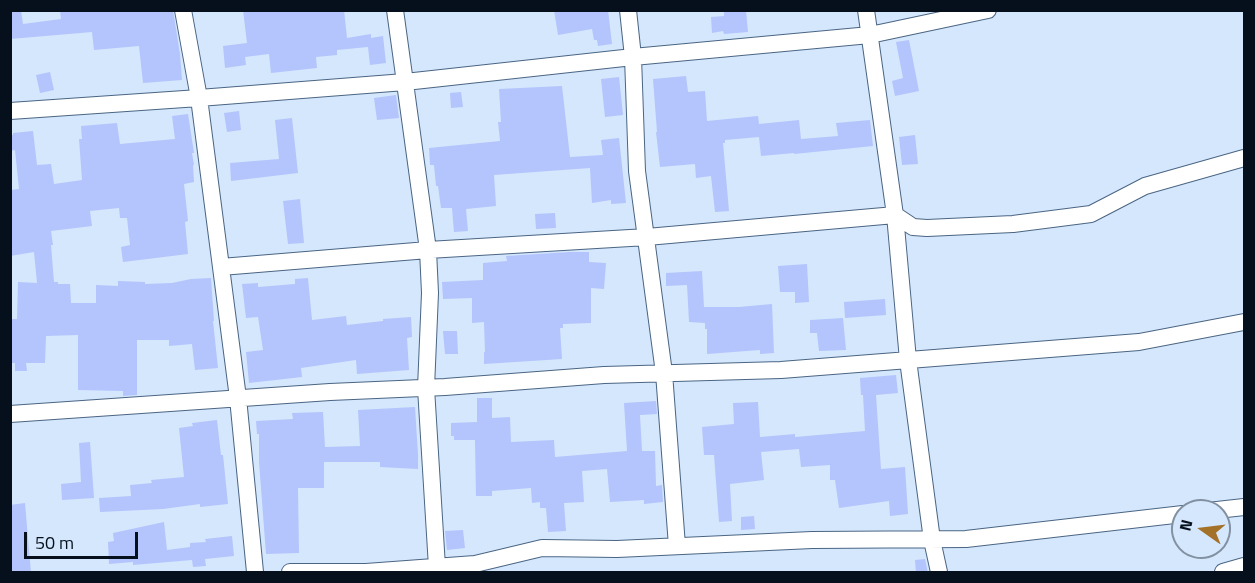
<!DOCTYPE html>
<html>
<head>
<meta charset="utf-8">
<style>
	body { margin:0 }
	#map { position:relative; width:1255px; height:583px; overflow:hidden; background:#d5e7fc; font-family:"Titillium Web",sans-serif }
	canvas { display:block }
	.frame { position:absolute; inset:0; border:12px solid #06101c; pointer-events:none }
	.north { position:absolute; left:1171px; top:499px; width:60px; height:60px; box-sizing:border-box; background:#d5e7fc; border:2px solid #8291a2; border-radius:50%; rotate:284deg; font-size:16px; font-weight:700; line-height:24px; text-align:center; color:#06101c }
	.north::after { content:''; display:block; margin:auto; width:21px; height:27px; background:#a47128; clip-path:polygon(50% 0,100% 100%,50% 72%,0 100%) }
	.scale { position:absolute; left:24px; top:532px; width:114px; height:27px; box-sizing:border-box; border:3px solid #06101c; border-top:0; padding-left:8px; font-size:18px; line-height:21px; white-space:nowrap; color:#06101c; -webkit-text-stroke:4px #d5e7fc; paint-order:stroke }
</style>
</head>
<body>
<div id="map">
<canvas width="1255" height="583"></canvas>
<div class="frame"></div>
<div class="north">N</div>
<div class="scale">50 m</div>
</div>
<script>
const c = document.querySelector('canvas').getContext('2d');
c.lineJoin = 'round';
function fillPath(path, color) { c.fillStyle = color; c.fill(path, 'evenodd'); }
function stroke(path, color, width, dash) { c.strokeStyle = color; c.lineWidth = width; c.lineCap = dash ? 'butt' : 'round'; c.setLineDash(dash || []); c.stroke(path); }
fillPath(new Path2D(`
	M10 10H21L23 24 61 19 60 10H173L180 54 182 80 143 83 139 46 94 50 92 32 10 39Z
	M243 10H344L347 38 371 34V38L383 36 386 63 370 65 368 47 337 50V55L316 57 317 68 271 73 269 54 245 57 246 65 225 68 223 46 247 43Z
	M554 10H608L612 44 598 46 597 40H594L592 29 558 35Z
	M724 10H746L748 32 724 34 723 31 712 33 711 17 724 16Z
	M909 40 919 91 895 96 892 81 903 78 896 42Z
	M50 72 54 90 40 93 36 75Z
	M686 76 688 92 705 91 707 121 758 116 759 124 799 120 801 139 838 136 836 123 870 120 873 146 794 154V153L761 156 759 137 725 140V143H723L729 211 715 212 711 176 696 178 695 164 660 167 656 132H657L653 79Z
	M619 77 623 115 605 117 601 79Z
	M562 86 570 157 603 155 601 140 619 138 626 203 611 204V200L592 203 590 168 494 175 496 206 466 209 468 231 454 232 452 208H441L438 186H436L434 165H430L429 148 500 141 498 122H501L499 89Z
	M461 92 463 107 451 108 450 93Z
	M396 95 399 118 377 120 374 98Z
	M239 111 241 130 227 132 224 113Z
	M188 114 194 153H192L194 165H193L194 182 184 184 188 221 185 222 188 254 123 262 121 247 130 245 127 218H120L119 208 90 211 92 226 51 231 53 245H51L54 282H58V284H70L71 303H96V285L118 286V281L145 282V284L172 283 191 279 211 278 214 321H213L218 368 195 370 192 344 169 346V340H137V395L123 396V391L78 390V335L46 336 45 363H26L27 371H15V363H12L10 319H17L18 282 37 283 34 252 10 256V190L19 189 15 150 10 151V135H13V133L33 131 37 165 51 164 54 184 82 180 79 139H82L81 126 117 123 120 144 175 139 172 116Z
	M292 118 298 173 231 181 230 163 279 159 275 120Z
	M915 135 918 164 902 165 899 137Z
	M300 199 304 243 288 244 283 201Z
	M555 213 556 228 536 229 535 214Z
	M570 252H589V262L606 263 604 289 591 288V323L563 324V328H560L562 359 484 364V352H485L484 322 472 323V298L443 299 442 282 483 280V263L507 261 506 256Z
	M807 264 809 302 795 303V292H780L778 266Z
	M702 271 704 307H739L772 304 774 353 760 354V350L707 354V329H705V323L689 322 687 285 666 286V273Z
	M308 278 312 320 346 316 347 325 383 321V319L411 317 412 337 407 338 409 370 357 374 356 360 301 368 302 377 249 383 246 352 263 350 258 317 246 318 242 284 258 283V287L295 284V279Z
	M885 299 886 315 845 318 844 302Z
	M843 318 846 350 819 351 817 333H810V320Z
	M443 331H457L458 354H445Z
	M896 375 898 393 876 395 881 469 905 467 908 514 890 516 889 501 839 508 835 480H830V465L801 467 799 449 761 452 764 480 730 484 732 521 719 522 714 455H704L702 427 734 424 733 403 758 402 760 437 795 434V437L865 431 863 395H861L860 378Z
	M477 398H492V418L510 417 511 442 554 440 555 457 627 451 624 403 656 401 657 414 640 415 642 451H655L656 486 662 485 663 502 644 504V500L610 502 607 469 582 471 584 502 564 503 566 531 548 532 546 508H540V502L532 503 531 488 492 491V496H476L475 440H454V436H451V423L477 422Z
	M415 407 418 455V469L380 467V462H324V488H298L299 553 266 554 259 462V434H257L256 421 293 419 292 413 323 412 325 447 360 446 358 410Z
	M217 420 221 455H223L228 504 200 507V504L163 509 100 512 99 498 131 496 130 485 152 483 151 480 184 477 179 428 193 426 192 423Z
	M90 442 94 498 62 500 61 484 81 482 79 443Z
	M25 503 31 573H10V505Z
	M754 516 755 529 741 530V517Z
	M164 522 167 550 190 547V543L206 542 205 539 232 536 234 556 205 559 206 566 193 567 192 560 133 565V562L109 564 108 542 114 541 113 533Z
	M463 530 465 548 447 550 445 531Z
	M925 559 928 573H916L915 560Z`), '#b4c4fd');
const minor = new Path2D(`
	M183 10 199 98 238 398 255 572
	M395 10 428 250 430 293 426 388 437 567
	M628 10 633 57 637 171 664 373 677 546
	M866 10 895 215 908 360 932 540 939 572
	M10 111 199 98 405 82 633 57 870 35 988 10
	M221 267 428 250 647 237 895 215 913 227 927 228 1013 224 1091 214 1145 186 1244 158
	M10 414 330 392 445 387 604 375 781 370 1139 342 1244 322
	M1208 511 1244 507
	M290 572H366L475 564 542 548 617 549 812 540 966 539 1183 514
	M1223 572 1244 566`);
stroke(minor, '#4a6583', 18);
stroke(minor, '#fff', 16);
</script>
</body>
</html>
